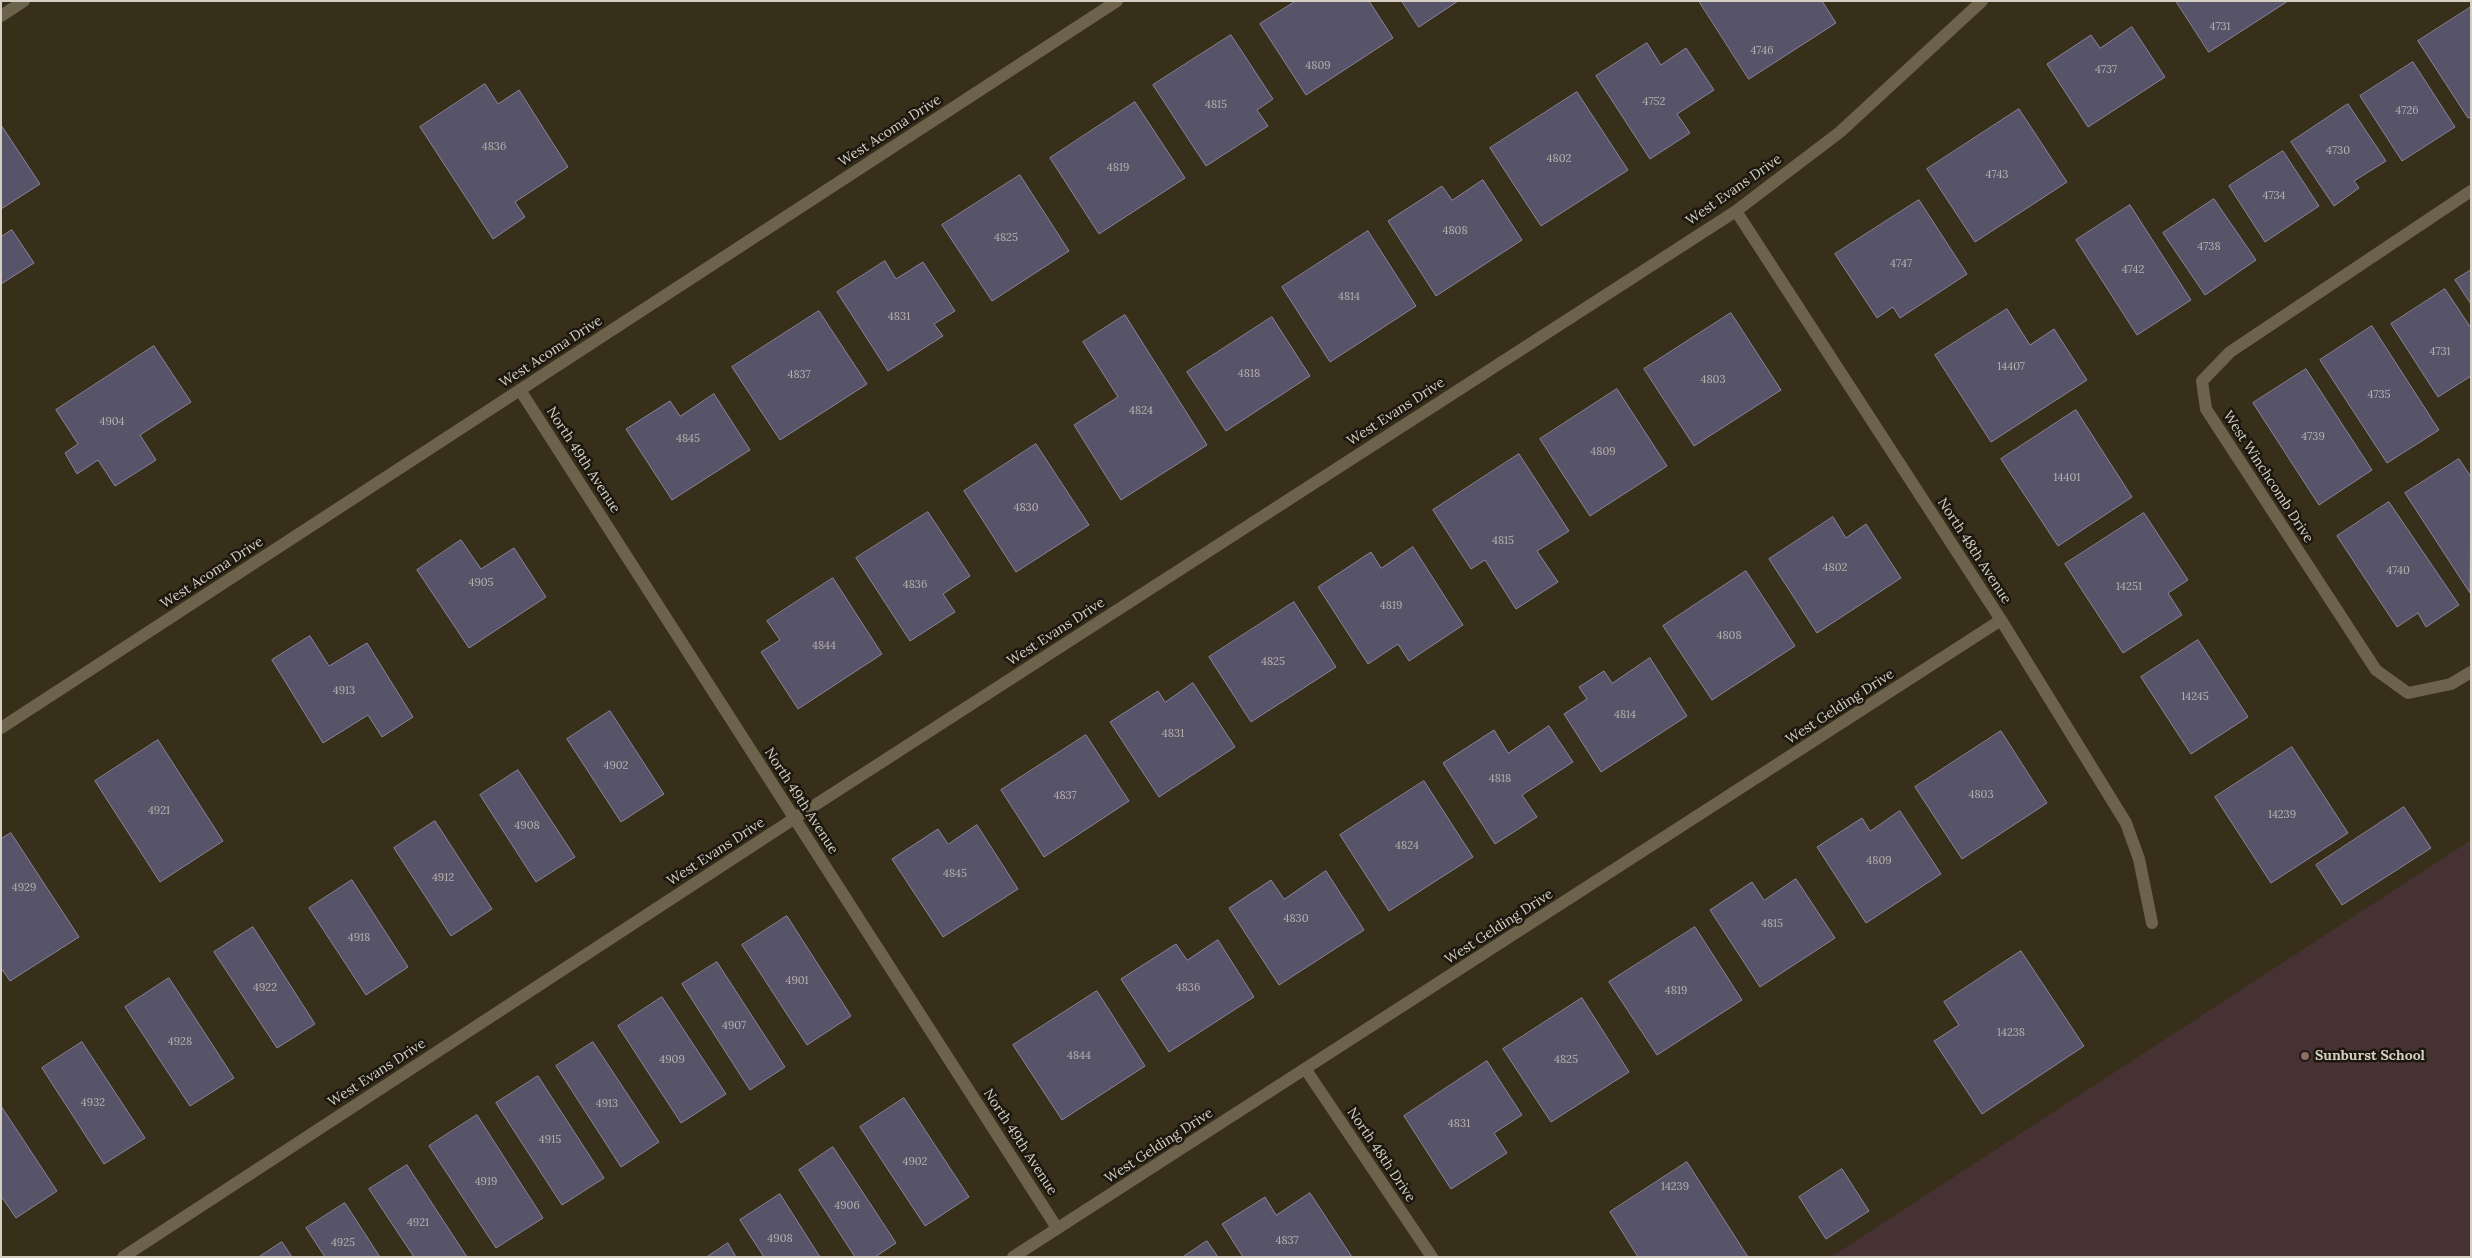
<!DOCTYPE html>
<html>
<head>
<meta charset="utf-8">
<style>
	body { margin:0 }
	#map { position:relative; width:2472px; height:1258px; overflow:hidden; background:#382f1b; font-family:Lora,serif }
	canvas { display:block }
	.frame { position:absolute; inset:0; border:2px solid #d6d0c4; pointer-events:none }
</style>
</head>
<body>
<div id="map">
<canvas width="2472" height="1258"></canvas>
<div class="frame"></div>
</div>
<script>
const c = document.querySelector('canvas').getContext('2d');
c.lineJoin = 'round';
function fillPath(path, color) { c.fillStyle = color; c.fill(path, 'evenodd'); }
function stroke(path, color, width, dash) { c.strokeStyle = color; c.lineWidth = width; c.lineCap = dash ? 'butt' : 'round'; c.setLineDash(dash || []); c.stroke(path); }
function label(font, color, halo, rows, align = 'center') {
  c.font = font + ' Lora,serif'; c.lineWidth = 5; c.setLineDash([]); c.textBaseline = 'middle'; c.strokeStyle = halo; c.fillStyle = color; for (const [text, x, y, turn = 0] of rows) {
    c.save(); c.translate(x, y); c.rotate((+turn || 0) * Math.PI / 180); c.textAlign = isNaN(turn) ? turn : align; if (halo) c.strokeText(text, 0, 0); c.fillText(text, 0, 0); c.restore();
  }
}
fillPath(new Path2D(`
	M2471 840V1257H1831Z`), '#463232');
const building = new Path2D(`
	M1296 1H1369L1393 38 1306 95 1260 24Z
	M1402 1H1458L1419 27Z
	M1699 1H1822L1836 23 1749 79Z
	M2176 1H2288L2209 52Z
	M2471 7V117L2468 118 2418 41Z
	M2132 27 2165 77 2088 127 2047 64 2091 35 2100 48Z
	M1231 35 1273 99 1257 110 1268 126 1206 166 1153 85Z
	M1647 43 1661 65 1686 48 1714 90 1677 114 1690 133 1650 159 1596 76Z
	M2413 62 2455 127 2402 161 2360 96Z
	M485 84 498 104 519 90 568 167 515 202 525 217 493 239 420 127Z
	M1577 92 1628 170 1541 226 1490 148Z
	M1135 102 1185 178 1099 234 1050 158Z
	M2348 104 2386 161 2354 181 2359 188 2334 206 2291 142Z
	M2019 109 2067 182 1975 242 1927 169Z
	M1 125 40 184 1 209Z
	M2283 151 2319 206 2265 242 2229 186Z
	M1020 175 1069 251 992 301 942 225Z
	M1483 180 1522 240 1436 296 1388 221 1442 186 1452 200Z
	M2214 199 2256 260 2205 295 2163 233Z
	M1919 200 1967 274 1900 318 1893 307 1877 318 1835 254Z
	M2130 205 2191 300 2137 335 2076 240Z
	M12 230 34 263 1 284V237Z
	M1368 231 1416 306 1330 362 1282 287Z
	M885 261 896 279 923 262 955 311 934 324 943 336 888 371 837 292Z
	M2471 270V304L2455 280Z
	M2445 289 2471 328V376L2438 397 2391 324Z
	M2007 309 2030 345 2054 329 2087 380 1991 442 1935 355Z
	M819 311 867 384 780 440 732 367Z
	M1731 313 1781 390 1694 446 1644 369Z
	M1125 315 1207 445 1121 500 1074 425 1118 397 1083 342Z
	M1272 317 1310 376 1226 431 1187 372Z
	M2372 326 2439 430 2387 463 2320 360Z
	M154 346 191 402 140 435 156 460 115 486 98 460 77 474 65 453 78 444 56 410Z
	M2306 369 2372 470 2319 505 2253 403Z
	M1617 389 1667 466 1590 516 1540 439Z
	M714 394 750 450 672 500 626 429 670 401 680 416Z
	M2076 410 2132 497 2058 546 2001 459Z
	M1036 444 1089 525 1016 572 964 491Z
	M1519 454 1569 531 1537 551 1558 582 1516 609 1485 560 1471 569 1433 510Z
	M2459 459 2471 477 2470 593 2405 493Z
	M2389 502 2459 605 2426 627 2418 613 2397 627 2337 536Z
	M928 512 970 576 943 594 955 612 910 641 856 558Z
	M2144 513 2188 580 2168 593 2182 615 2123 653 2065 564Z
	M1833 517 1846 538 1866 524 1901 578 1817 633 1769 559Z
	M461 540 481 569 514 548 546 597 469 648 417 570Z
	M1413 547 1463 625 1409 661 1398 644 1368 664 1318 587 1371 552 1381 568Z
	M1746 571 1795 646 1712 700 1663 626Z
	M833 578 882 654 798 709 761 652 780 640 767 621Z
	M1294 602 1336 667 1251 722 1209 657Z
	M310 636 329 666 367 643 413 717 382 737 368 715 323 743 272 660Z
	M2198 640 2248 717 2191 754 2141 677Z
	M1650 658 1687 716 1601 772 1564 714 1587 699 1579 687 1604 671 1612 683Z
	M1193 683 1235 747 1159 797 1110 722 1158 691 1165 702Z
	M610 711 664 794 621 822 567 739Z
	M1549 726 1573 762 1522 795 1537 817 1495 844 1443 763 1494 730 1508 753Z
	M2001 731 2047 803 1962 859 1915 787Z
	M1086 735 1129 801 1044 857 1001 790Z
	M158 740 223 841 160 882 95 781Z
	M2292 747 2348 833 2271 883 2215 797Z
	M518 770 575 857 536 882 480 795Z
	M1424 781 1473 857 1389 911 1340 835Z
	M2404 807 2431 848 2342 905 2316 865Z
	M1900 811 1941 874 1866 923 1817 847 1862 818 1870 831Z
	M435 821 492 909 451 936 394 848Z
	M977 825 1018 889 943 937 892 859 938 829 948 844Z
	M11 833 79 937 10 981 1 968V839Z
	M1326 871 1364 930 1279 985 1229 908 1271 880 1284 899Z
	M1796 879 1835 938 1760 987 1710 910 1752 882 1764 900Z
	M352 880 408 967 366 995 309 908Z
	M787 916 851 1016 807 1045 742 945Z
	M253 927 315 1024 277 1048 214 952Z
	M1695 927 1742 1000 1657 1055 1609 982Z
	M1218 940 1254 997 1169 1052 1121 979 1176 944 1187 960Z
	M2021 951 2084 1046 1982 1114 1934 1041 1959 1025 1944 1002Z
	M717 962 785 1067 750 1090 682 984Z
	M169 978 234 1078 190 1106 125 1007Z
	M1097 991 1145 1066 1062 1120 1013 1045Z
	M662 997 726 1094 681 1123 618 1026Z
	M1582 998 1629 1072 1551 1122 1503 1049Z
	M82 1042 145 1138 104 1164 42 1068Z
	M593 1042 659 1142 621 1167 556 1066Z
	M1487 1061 1522 1115 1494 1133 1507 1153 1451 1189 1404 1116Z
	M538 1076 604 1178 562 1205 496 1103Z
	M904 1098 969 1197 925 1226 860 1127Z
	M1 1106 57 1191 16 1218 1 1196Z
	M477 1115 543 1218 496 1248 429 1146Z
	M833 1147 896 1243 875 1257H855L799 1170Z
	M1687 1162 1748 1257H1638L1610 1212Z
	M407 1165 467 1257H414L369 1189Z
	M1842 1169 1869 1211 1826 1239 1799 1197Z
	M1310 1193 1352 1257H1243L1222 1224 1265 1197 1276 1215Z
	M780 1194 820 1257H764L740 1220Z
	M345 1203 380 1257H325L306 1228Z
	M1207 1241 1218 1257H1183Z
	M282 1242 292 1257H259Z
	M728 1243 736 1257H707Z`);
fillPath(building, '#575369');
stroke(building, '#89849c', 1);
stroke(new Path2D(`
	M1 16 24 1`), '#6d634d', 12);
stroke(new Path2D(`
	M2471 191 2230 352 2202 381 2206 409 2376 670 2408 693 2451 684 2471 672
	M1736 211 2001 620 2126 823 2139 859 2152 923
	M520 390 1057 1228
	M1306 1070 1432 1257
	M123 1257 795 818 1736 211 1840 132 1982 1
	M1013 1257 2001 620`), '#6d634d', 12);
stroke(new Path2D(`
	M1 728 1117 1`), '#6d634d', 12);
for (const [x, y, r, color] of [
	[2305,1056,5,"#8d6e63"]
]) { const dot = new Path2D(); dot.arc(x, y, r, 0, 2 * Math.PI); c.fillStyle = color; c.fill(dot); stroke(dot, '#1c180f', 2); }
label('11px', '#b6b1ad', null, [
	["4731",2220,27],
	["4746",1762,51],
	["4809",1318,66],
	["4737",2106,70],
	["4752",1654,102],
	["4815",1216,105],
	["4726",2407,111],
	["4836",494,147],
	["4730",2338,151],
	["4802",1559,159],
	["4819",1118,168],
	["4743",1997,175],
	["4734",2274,196],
	["4808",1455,231],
	["4825",1006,238],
	["4738",2209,247],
	["4747",1901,264],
	["4742",2133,270],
	["4814",1349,297],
	["4831",899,317],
	["4731",2440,352],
	["14407",2011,367],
	["4818",1249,374],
	["4837",799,375],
	["4803",1713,380],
	["4735",2379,395],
	["4824",1141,411],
	["4904",112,422],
	["4739",2313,437],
	["4845",688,439],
	["4809",1603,452],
	["14401",2067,478],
	["4830",1026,508],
	["4815",1503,541],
	["4802",1835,568],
	["4740",2398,571],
	["4905",481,583],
	["4836",915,585],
	["14251",2129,587],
	["4819",1391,606],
	["4808",1729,636],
	["4844",824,646],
	["4825",1273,662],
	["4913",344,691],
	["14245",2195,697],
	["4814",1625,715],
	["4831",1173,734],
	["4902",616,766],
	["4818",1500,779],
	["4803",1981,795],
	["4837",1065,796],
	["4921",159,811],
	["14239",2282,815],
	["4908",527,826],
	["4824",1407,846],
	["4809",1879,861],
	["4845",955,874],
	["4912",443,878],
	["4929",24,888],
	["4830",1296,919],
	["4815",1772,924],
	["4918",359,938],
	["4901",797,981],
	["4922",265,988],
	["4836",1188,988],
	["4819",1676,991],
	["4907",734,1026],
	["14238",2011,1033],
	["4928",180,1042],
	["4844",1079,1056],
	["4909",672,1060],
	["4825",1566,1060],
	["4932",93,1103],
	["4913",607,1104],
	["4831",1459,1124],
	["4915",550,1140],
	["4902",915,1162],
	["4919",486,1182],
	["14239",1675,1187],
	["4906",847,1206],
	["4921",418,1223],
	["4908",780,1239],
	["4837",1287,1241],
	["4925",343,1243]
]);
label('14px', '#d6d0c4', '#1c180f', [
	["West Acoma Drive",890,131,-33],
	["West Evans Drive",1734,190,-35],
	["West Acoma Drive",551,352,-33],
	["West Evans Drive",1396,412,-33],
	["North 49th Avenue",583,460,57],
	["West Winchcomb Drive",2268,477,57],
	["North 48th Avenue",1974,551,57],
	["West Acoma Drive",212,573,-33],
	["West Evans Drive",1056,632,-33],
	["West Gelding Drive",1840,707,-33],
	["North 49th Avenue",801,801,57],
	["West Evans Drive",716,852,-33],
	["West Gelding Drive",1499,927,-33],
	["West Evans Drive",377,1073,-33],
	["North 49th Avenue",1020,1142,57],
	["West Gelding Drive",1159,1146,-33],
	["North 48th Drive",1381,1155,56]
]);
label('bold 14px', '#d6d0c4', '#1c180f', [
	["Sunburst School",2315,1056]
], 'left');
</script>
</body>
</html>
